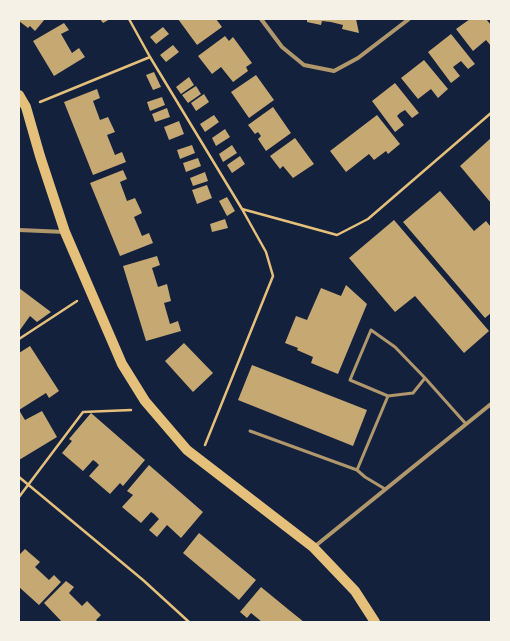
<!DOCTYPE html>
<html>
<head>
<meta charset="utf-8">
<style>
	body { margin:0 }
	#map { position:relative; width:510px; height:641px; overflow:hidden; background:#14213d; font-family:Poppins,sans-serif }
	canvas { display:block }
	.frame { position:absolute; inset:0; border:20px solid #f6f1e7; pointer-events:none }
</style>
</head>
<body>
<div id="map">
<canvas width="510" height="641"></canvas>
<div class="frame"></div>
</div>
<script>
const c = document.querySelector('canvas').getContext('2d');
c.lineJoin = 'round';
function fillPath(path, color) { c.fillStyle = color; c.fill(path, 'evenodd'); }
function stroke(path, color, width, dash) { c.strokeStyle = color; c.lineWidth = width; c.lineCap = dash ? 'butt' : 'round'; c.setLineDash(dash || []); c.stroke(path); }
fillPath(new Path2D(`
	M19 19H45L35 31 30 26 28 28 19 21Z
	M100 19H110L103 23Z
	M178 19H216L222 27 197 45Z
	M307 19H356L359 33 342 29 343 25 331 22 322 21 321 25 307 22Z
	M470 19H486L491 25V46L486 40 473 51 456 29Z
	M64 23 69 30 61 34 72 53 79 48 85 57 54 76 33 41Z
	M163 27 169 34 156 44 150 37Z
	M451 34 475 64 468 69 461 61 453 67 460 76 451 83 428 52Z
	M225 36 229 41 233 37 252 63 246 67 248 71 233 82 221 67 212 74 198 56Z
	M173 45 179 52 166 62 160 55Z
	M424 60 448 89 438 98 431 89 418 99 401 78Z
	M154 72 161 87 153 90 146 75Z
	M256 75 274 100 249 118 231 92Z
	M189 77 194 85 181 94 176 87Z
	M395 83 419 113 412 118 405 110 400 113 397 116 404 125 395 132 372 101Z
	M196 86 201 94 188 103 182 95Z
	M97 89 100 98 93 101 100 120 108 117 115 132 107 135 115 155 122 152 126 162 93 175 64 102Z
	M204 94 209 102 196 111 191 103Z
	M162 97 165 105 150 111 147 102Z
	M273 107 291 133 266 151 258 139 261 136 258 132 255 134 248 125Z
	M167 108 170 117 155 122 152 114Z
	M214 115 219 122 205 132 200 124Z
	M377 115 400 144 388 154 386 151 374 160 369 154 346 172 330 151Z
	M179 121 184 134 169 140 164 127Z
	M225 129 230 137 216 146 212 138Z
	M295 138 314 164 293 178 283 166 280 169 270 156Z
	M491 138V203L460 166Z
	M192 145 195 153 180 159 177 150Z
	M232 145 237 153 223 162 219 154Z
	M240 156 245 164 232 173 227 165Z
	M198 158 201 166 186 172 183 163Z
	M123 170 127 179 120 182 127 201 135 198 142 213 134 217 142 236 149 233 153 243 120 256 90 183Z
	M205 172 208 181 193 186 190 178Z
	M207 185 212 198 197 204 192 190Z
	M440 191 474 231 486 221 491 227V313L485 318 403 222Z
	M227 197 235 211 227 216 219 201Z
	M225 219 228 228 212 232 210 224Z
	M394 220 489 331 464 353 415 296 395 312 349 258Z
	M157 256 160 265 152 268 158 287 167 284 171 301 164 303 170 324 178 321 181 331 146 341 123 266Z
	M346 285 367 304 338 374 311 363 313 357 297 350 298 348 285 343 296 316 307 320 321 288 341 296Z
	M19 288 51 312 37 322 30 316 20 330Z
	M184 343 213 373 193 392 165 361Z
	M30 346 59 391 49 398 46 393 19 410 25 420 42 411 57 437 19 460V353Z
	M252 365 367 410 353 446 238 400Z
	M91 413 145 460 123 486 120 483 110 494 89 476 99 465 96 462 93 460 83 471 62 453 72 441 69 439Z
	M149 465 203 512 181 538 167 525 157 537 149 530 159 519 154 514 151 512 141 523 122 507 133 495 127 491Z
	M199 533 256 580 239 600 183 553Z
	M25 549 40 562 35 567 49 580 54 575 61 582 39 605 19 587V553L20 554Z
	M66 581 74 587 69 593 82 606 87 601 101 615 96 620 98 622H62L44 603Z
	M261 587 289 610 304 622H262L251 613 247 618 240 612Z`), '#c6a872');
stroke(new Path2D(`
	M129 19 150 57 242 209 266 252 273 276 205 445
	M40 102 150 57
	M242 209 337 235 368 219 491 113
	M19 339 77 301
	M19 477 143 580 189 622
	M19 497 83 412 131 410`), '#e5c07b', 2.5);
stroke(new Path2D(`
	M425 378 413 393 388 396 350 380 371 330 395 347 425 378 466 424
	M250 431 357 470 365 477 385 489
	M357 470 388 396`), '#b1986c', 3);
stroke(new Path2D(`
	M261 19 282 47 304 65 334 71 358 58 409 19
	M19 230 65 232
	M314 547 491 404`), '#b1986c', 4);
stroke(new Path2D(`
	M19 95 26 107 40 156 65 232 122 364 145 401 187 450 313 547 355 591 375 622`), '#e5c07b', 10);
</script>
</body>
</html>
